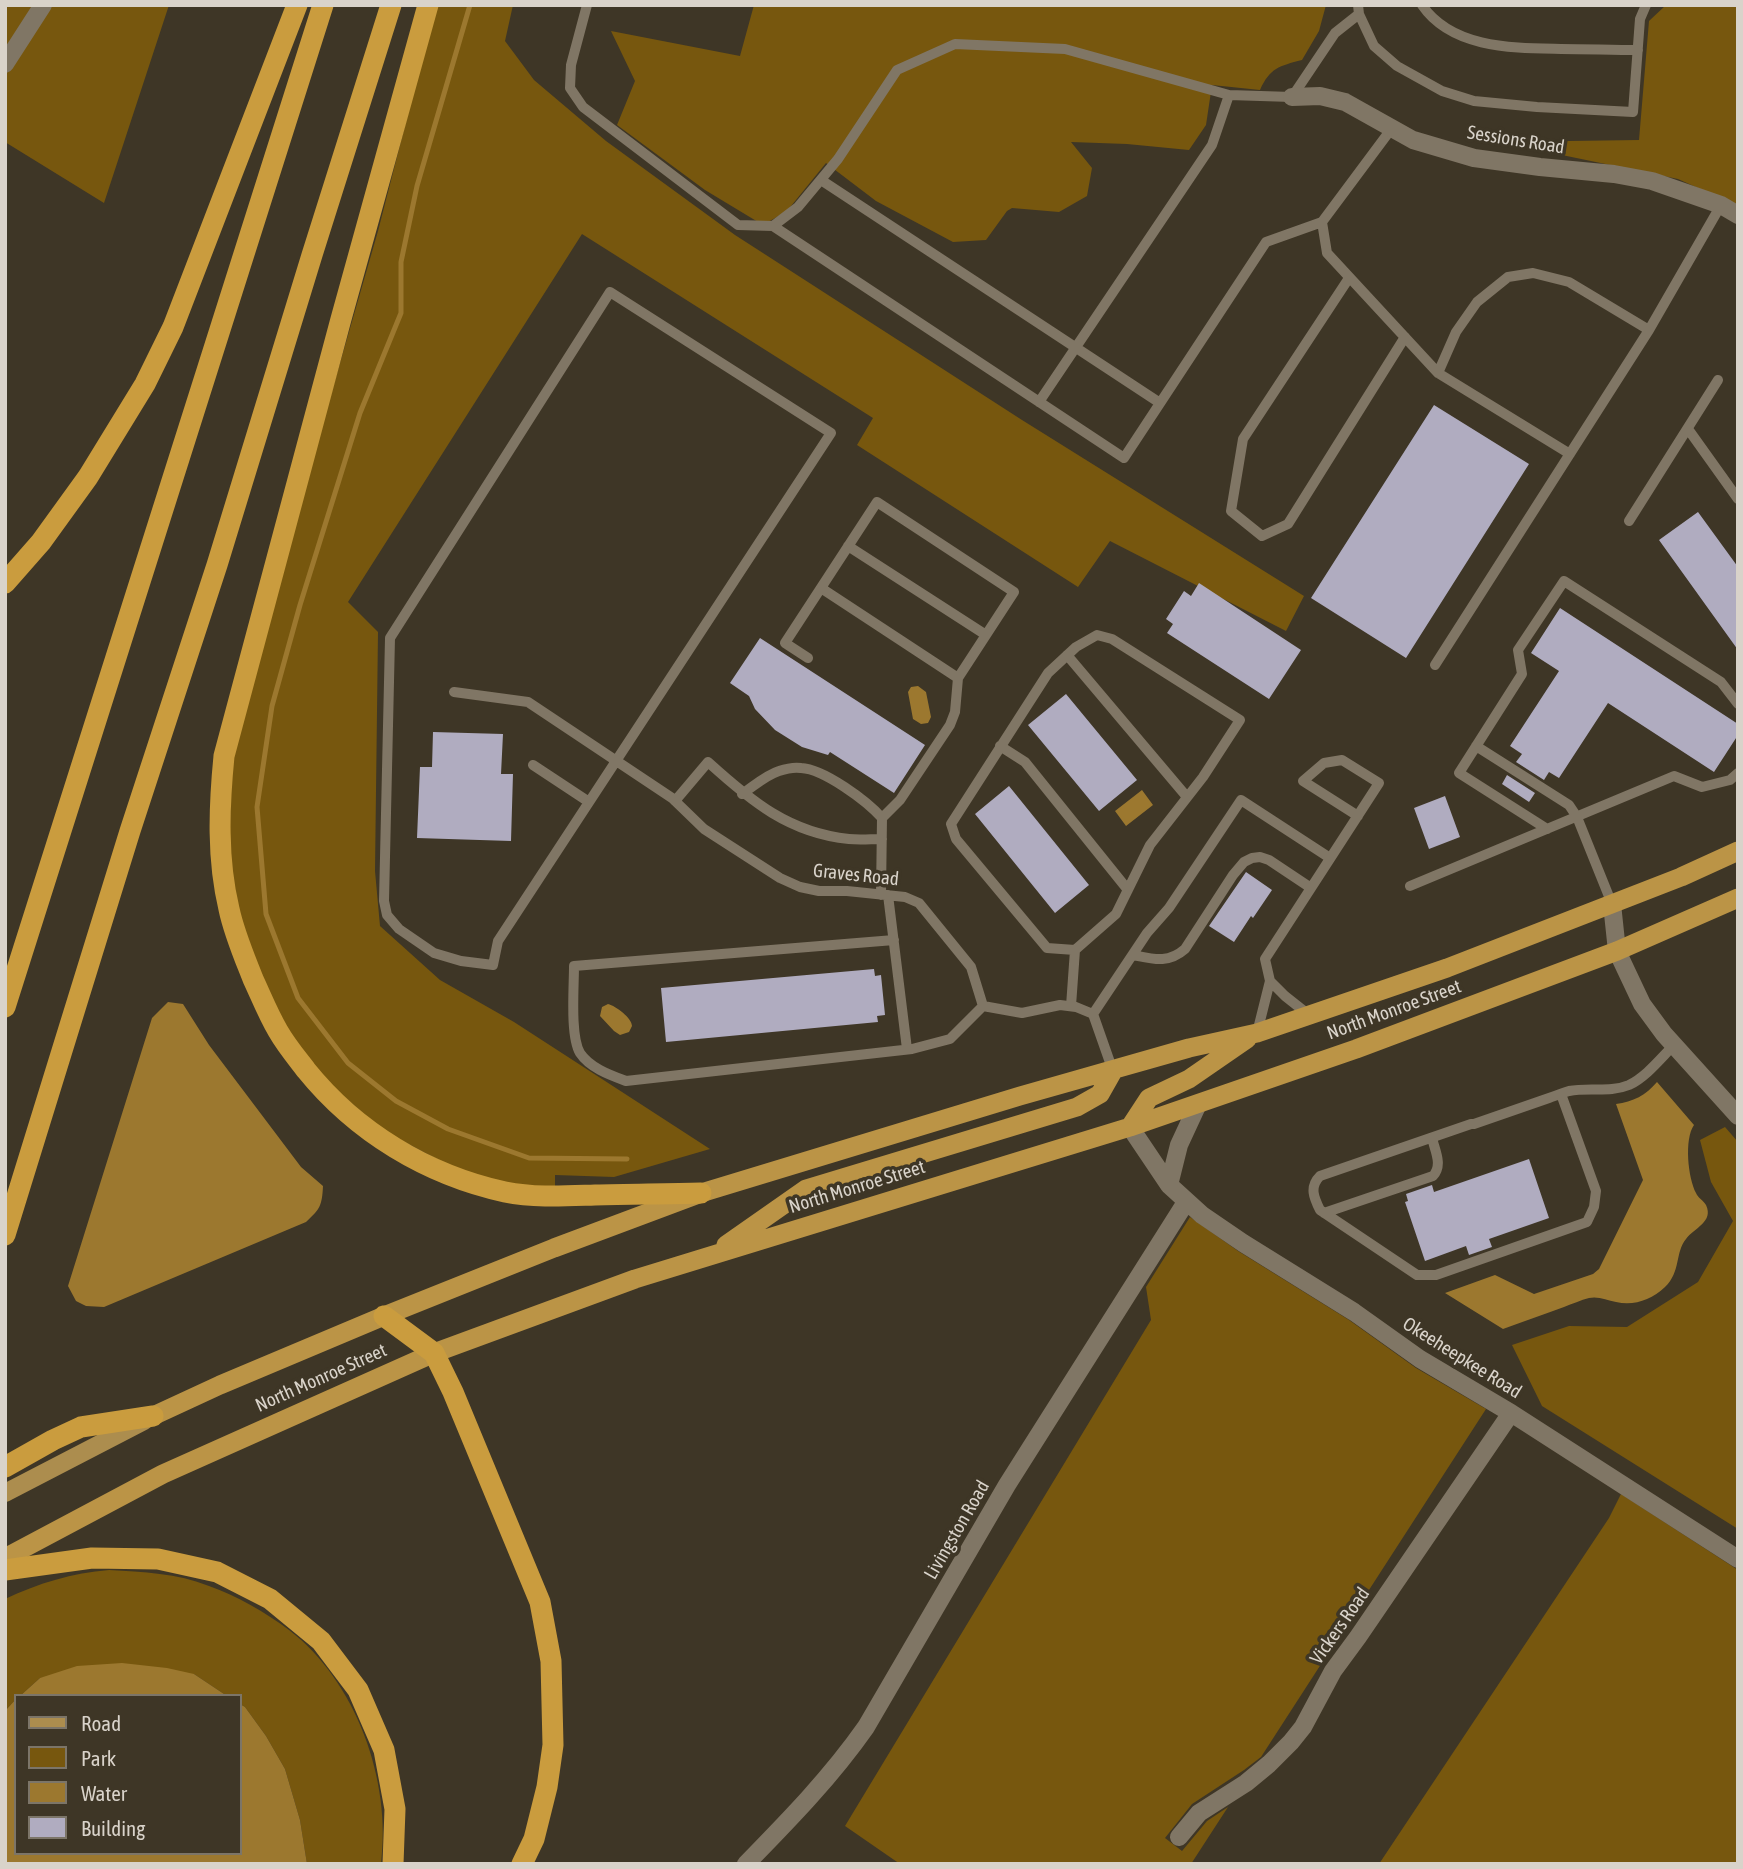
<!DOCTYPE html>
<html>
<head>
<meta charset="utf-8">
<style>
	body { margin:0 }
	#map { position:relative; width:1743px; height:1869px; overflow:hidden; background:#3e3626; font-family:"Asap Condensed",sans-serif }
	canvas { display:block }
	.frame { position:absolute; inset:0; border:7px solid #d9d3ca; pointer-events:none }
	.legend { position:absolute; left:14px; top:1694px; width:228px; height:161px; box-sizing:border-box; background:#3e3626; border:2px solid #7c7568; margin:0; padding:9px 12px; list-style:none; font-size:21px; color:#d9d3ca }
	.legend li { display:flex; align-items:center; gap:14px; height:35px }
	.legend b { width:35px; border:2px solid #7c7568 }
</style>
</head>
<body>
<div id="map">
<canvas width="1743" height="1869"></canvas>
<div class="frame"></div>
<ul class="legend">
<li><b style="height:9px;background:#ac8d4e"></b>Road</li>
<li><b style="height:19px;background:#77570e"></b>Park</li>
<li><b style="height:19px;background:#9c782f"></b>Water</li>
<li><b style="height:19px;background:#b0acc0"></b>Building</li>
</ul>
</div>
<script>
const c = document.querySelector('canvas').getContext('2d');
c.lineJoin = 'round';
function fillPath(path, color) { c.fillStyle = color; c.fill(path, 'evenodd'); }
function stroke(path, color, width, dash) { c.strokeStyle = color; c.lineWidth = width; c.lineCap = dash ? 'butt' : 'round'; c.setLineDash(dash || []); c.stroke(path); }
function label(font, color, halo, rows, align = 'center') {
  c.font = font + ' "Asap Condensed",sans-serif'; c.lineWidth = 7; c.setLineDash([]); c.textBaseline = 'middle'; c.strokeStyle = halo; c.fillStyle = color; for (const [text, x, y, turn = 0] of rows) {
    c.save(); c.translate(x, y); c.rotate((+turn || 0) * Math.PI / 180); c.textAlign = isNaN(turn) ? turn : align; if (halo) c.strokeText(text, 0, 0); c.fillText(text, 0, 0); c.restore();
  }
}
fillPath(new Path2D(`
	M5 5H169L104 203 5 142Z
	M436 5H513L505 41 534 80 606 141 735 235 1022 420 1304 596 1286 631 1110 541 1078 587 857 445 873 418 582 234 348 602 378 632 375 871 380 926 440 980 514 1022 710 1149 614 1177 555 1175V1189L492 1181 456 1169 384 1131 319 1075 282 1024 246 944 229 864 232 758 317 443 378 231Z
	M754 5H1326L1319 31 1302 60C1279 66 1270 68 1260 90L1212 85 1206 125 1189 150 1127 144 1071 142 1092 168 1087 196 1059 212 1012 208 1007 211 986 240 953 242 876 201 826 163 787 211 763 225 705 190 617 125 635 81 611 31 740 56Z
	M1666 5H1738V206L1678 179 1499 142 1639 140 1649 21Z
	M1725 1127 1738 1142V1529L1542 1406 1512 1345 1569 1326 1627 1327 1698 1282 1733 1221 1711 1182 1700 1140Z
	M1190 1217 1238 1251 1349 1320 1416 1368 1486 1409 1261 1757 1244 1770 1192 1804 1165 1838 1182 1851 1207 1821 1228 1807 1191 1864H900L845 1826 1151 1320 1146 1287Z
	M1621 1494 1738 1570V1864H1379L1609 1518Z
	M109 1570C143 1572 177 1573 209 1586 237 1596 265 1612 289 1630 356 1681 392 1781 381 1864H307L300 1820 285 1769 266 1736 245 1707 240 1704V1696H227L194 1674 40 1678 20 1696H16V1699L5 1711V1599C39 1583 72 1573 109 1570Z`), '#77570e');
fillPath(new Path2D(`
	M918 686 926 692 931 717 928 723 921 724 913 719 908 692 911 687Z
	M1142 790 1153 805 1126 826 1115 811Z
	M168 1002 183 1004 209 1045 301 1167 323 1186C322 1206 320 1209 306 1222L104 1307 86 1306 76 1301 68 1286 152 1018Z
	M608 1004C616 1006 632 1018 632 1026L629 1032 620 1035 614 1031 600 1016 602 1007Z
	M1657 1082 1694 1125C1684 1139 1688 1178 1696 1193 1698 1198 1703 1200 1706 1205 1714 1222 1694 1228 1686 1239 1675 1252 1681 1272 1665 1287 1651 1300 1634 1306 1616 1302 1607 1300 1598 1296 1589 1298 1581 1300 1572 1304 1564 1307 1544 1314 1523 1322 1503 1329L1445 1293 1495 1275 1534 1294 1593 1274 1599 1269 1643 1180 1616 1104C1633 1102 1646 1095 1657 1082Z
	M122 1663 167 1668 194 1674 227 1696H20L40 1678 77 1666Z
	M16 1699V1853H240V1704L245 1707 266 1736 285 1769 300 1820 307 1864H5V1711Z`), '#9c782f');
stroke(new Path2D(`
	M470 5 417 186 401 262V313L360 413 300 605 272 706 257 807 266 914 298 998 348 1063 396 1101 448 1129 529 1158 627 1159`), '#9c782f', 5);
fillPath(new Path2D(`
	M1434 405 1529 464 1406 658 1311 598Z
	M1698 512 1738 567V650L1659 540Z
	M1199 583 1301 650 1269 699 1167 633 1173 624 1166 619 1184 591 1191 596Z
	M1560 608 1738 724V735L1714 772 1608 703 1559 778 1549 772 1544 780 1516 762 1522 754 1510 746 1559 671 1531 653Z
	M760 638 925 745 894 793 830 752 828 755 802 747 775 730 755 709 749 696 730 683Z
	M1066 694 1137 780 1099 811 1028 725Z
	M433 732 503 734 501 774H513L511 841 417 838 420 767H432Z
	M1507 775 1535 793 1529 802 1502 784Z
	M1009 786 1089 885 1055 913 975 814Z
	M1445 796 1460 837 1429 849 1414 808Z
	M1246 872 1272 890 1253 918 1251 916 1234 942 1209 926Z
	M874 969 875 976 881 975 885 1015 877 1016 878 1022 666 1042 661 988Z
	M1529 1159 1549 1218 1489 1239 1492 1247 1469 1255 1466 1246 1425 1261 1405 1202 1408 1201 1406 1194 1432 1185 1434 1192Z`), '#b0acc0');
stroke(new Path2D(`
	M587 5 571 65 570 88 583 107 738 225 773 226 798 207 838 159 897 70 955 44 1065 49 1229 95 1292 97 1335 33 1359 14
	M1358 5 1359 14 1374 46 1397 66 1442 91 1474 101 1537 107 1633 112 1640 19 1646 5
	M1422 5C1452 49 1514 48 1561 49 1587 49 1612 50 1638 50
	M1392 128 1322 222 1327 253 1438 373
	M821 180 1160 403
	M773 226 1124 458 1266 242 1322 222
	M1349 278 1243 439 1231 511 1262 536 1288 524 1405 337
	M610 292 831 433 498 941 493 965 461 961 434 953 399 929 387 915 384 901 390 638Z
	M1039 402 1212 145 1229 95
	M1688 429 1738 499
	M1570 454 1438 373 1456 332 1477 302 1508 277 1533 273 1569 282 1649 330
	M1629 521 1718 380
	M848 546 986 635
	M821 588 958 678
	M1097 635 1112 639 1240 720 1203 777 1150 845 1116 914 1075 950 1047 948 956 839 951 824 1048 673 1076 647Z
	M1067 655 1187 797
	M808 658 785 643 877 502 1014 592 958 678 955 712 950 725 900 800 882 818 881 895
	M1435 665 1649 330 1721 205
	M454 692 528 702 672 798 704 829 780 878 800 887 819 891H847L905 897 919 903 971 967 983 1006 1022 1013 1060 1005 1076 1007 1093 1014 1113 1071
	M1000 746 1025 762 1128 890
	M1476 746 1569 805 1577 817 1612 904
	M533 765 589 802
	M742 794C754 786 766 775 779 771 785 769 795 767 801 768 824 769 867 801 882 818
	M675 801 708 762C751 801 789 833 849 839 860 840 871 839 882 839
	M1547 829 1459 773 1522 674 1518 650 1564 581 1721 682 1738 704
	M1410 886 1674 776 1702 787 1730 780 1738 773
	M888 895 907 1049
	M894 940 574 966C574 988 570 1036 580 1053 590 1068 610 1075 626 1081L912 1049 950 1039 983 1006
	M1133 955C1153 959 1168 964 1185 949L1233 875 1244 862 1252 858 1260 857 1269 860 1311 888
	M1270 981 1285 996 1309 1015
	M1071 1006 1075 950
	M1093 1014 1147 933 1169 908 1241 800 1330 858
	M1257 1033 1270 981 1265 959 1379 783 1342 760 1324 763 1303 781 1358 816
	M1561 1094 1596 1191 1594 1207 1587 1222 1436 1275H1417L1320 1210C1314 1198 1309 1187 1320 1176L1471 1124H1474L1549 1098C1555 1096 1562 1093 1569 1091 1589 1087 1610 1093 1629 1085 1646 1077 1660 1059 1674 1045
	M1324 1213 1433 1176C1443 1165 1435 1151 1432 1138`), '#807665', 10);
stroke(new Path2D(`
	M5 64 43 5
	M1292 97 1320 96 1345 102 1413 140 1474 158 1540 167 1614 174 1652 181 1721 205 1738 215
	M1612 904 1617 951 1642 1004 1664 1034 1738 1116
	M1130 1127 1169 1185 1202 1215 1243 1243 1354 1312 1420 1359 1511 1413 1738 1559
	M1169 1185 1179 1145 1198 1104
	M1179 1837 1199 1813 1246 1783 1269 1764 1291 1742 1303 1727 1333 1671 1358 1637 1511 1413
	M746 1864C789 1820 831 1777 866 1727L1007 1485 1186 1202`), '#807665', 18);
stroke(new Path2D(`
	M5 1493 144 1421`), '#ac8d4e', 18);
stroke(new Path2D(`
	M1130 1127 1149 1098 1189 1079 1247 1039
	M726 1245 806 1189 1077 1107 1100 1094 1113 1071
	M153 1416 220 1385 384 1316 554 1248 701 1193 1020 1096 1189 1048 1257 1033 1447 968 1681 877 1738 851
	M5 1558 163 1474 434 1353 635 1279 1130 1127 1356 1049 1617 951 1738 898`), '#bb9446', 19);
stroke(new Path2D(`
	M428 5 341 319 224 756C219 807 217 859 229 909 234 933 244 956 253 979 261 996 268 1014 278 1031 286 1045 296 1057 306 1070 356 1132 427 1175 505 1192 535 1198 565 1196 595 1195 630 1194 666 1194 701 1193
	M5 583 41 542 88 477 145 384 173 327 297 5
	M5 1007 323 5
	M5 1235 130 831 217 565 312 255 391 5
	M384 1316 434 1353 453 1392 540 1602 551 1661 553 1745 547 1787 534 1839 522 1864
	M5 1467 53 1440 81 1427 153 1416
	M5 1570 92 1558 158 1559 217 1572 270 1599 321 1641 358 1690 384 1750 395 1809 393 1864`), '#ca9c3e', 21);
label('19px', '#d9d3ca', '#3e3626', [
	["Sessions Road",1516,140,9],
	["Graves Road",856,875,6],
	["North Monroe Street",1394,1010,-20],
	["North Monroe Street",857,1187,-17],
	["Okeeheepkee Road",1462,1358,32],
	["North Monroe Street",321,1378,-24],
	["Livingston Road",957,1530,-60],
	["Vickers Road",1340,1626,-55]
]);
</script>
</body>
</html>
